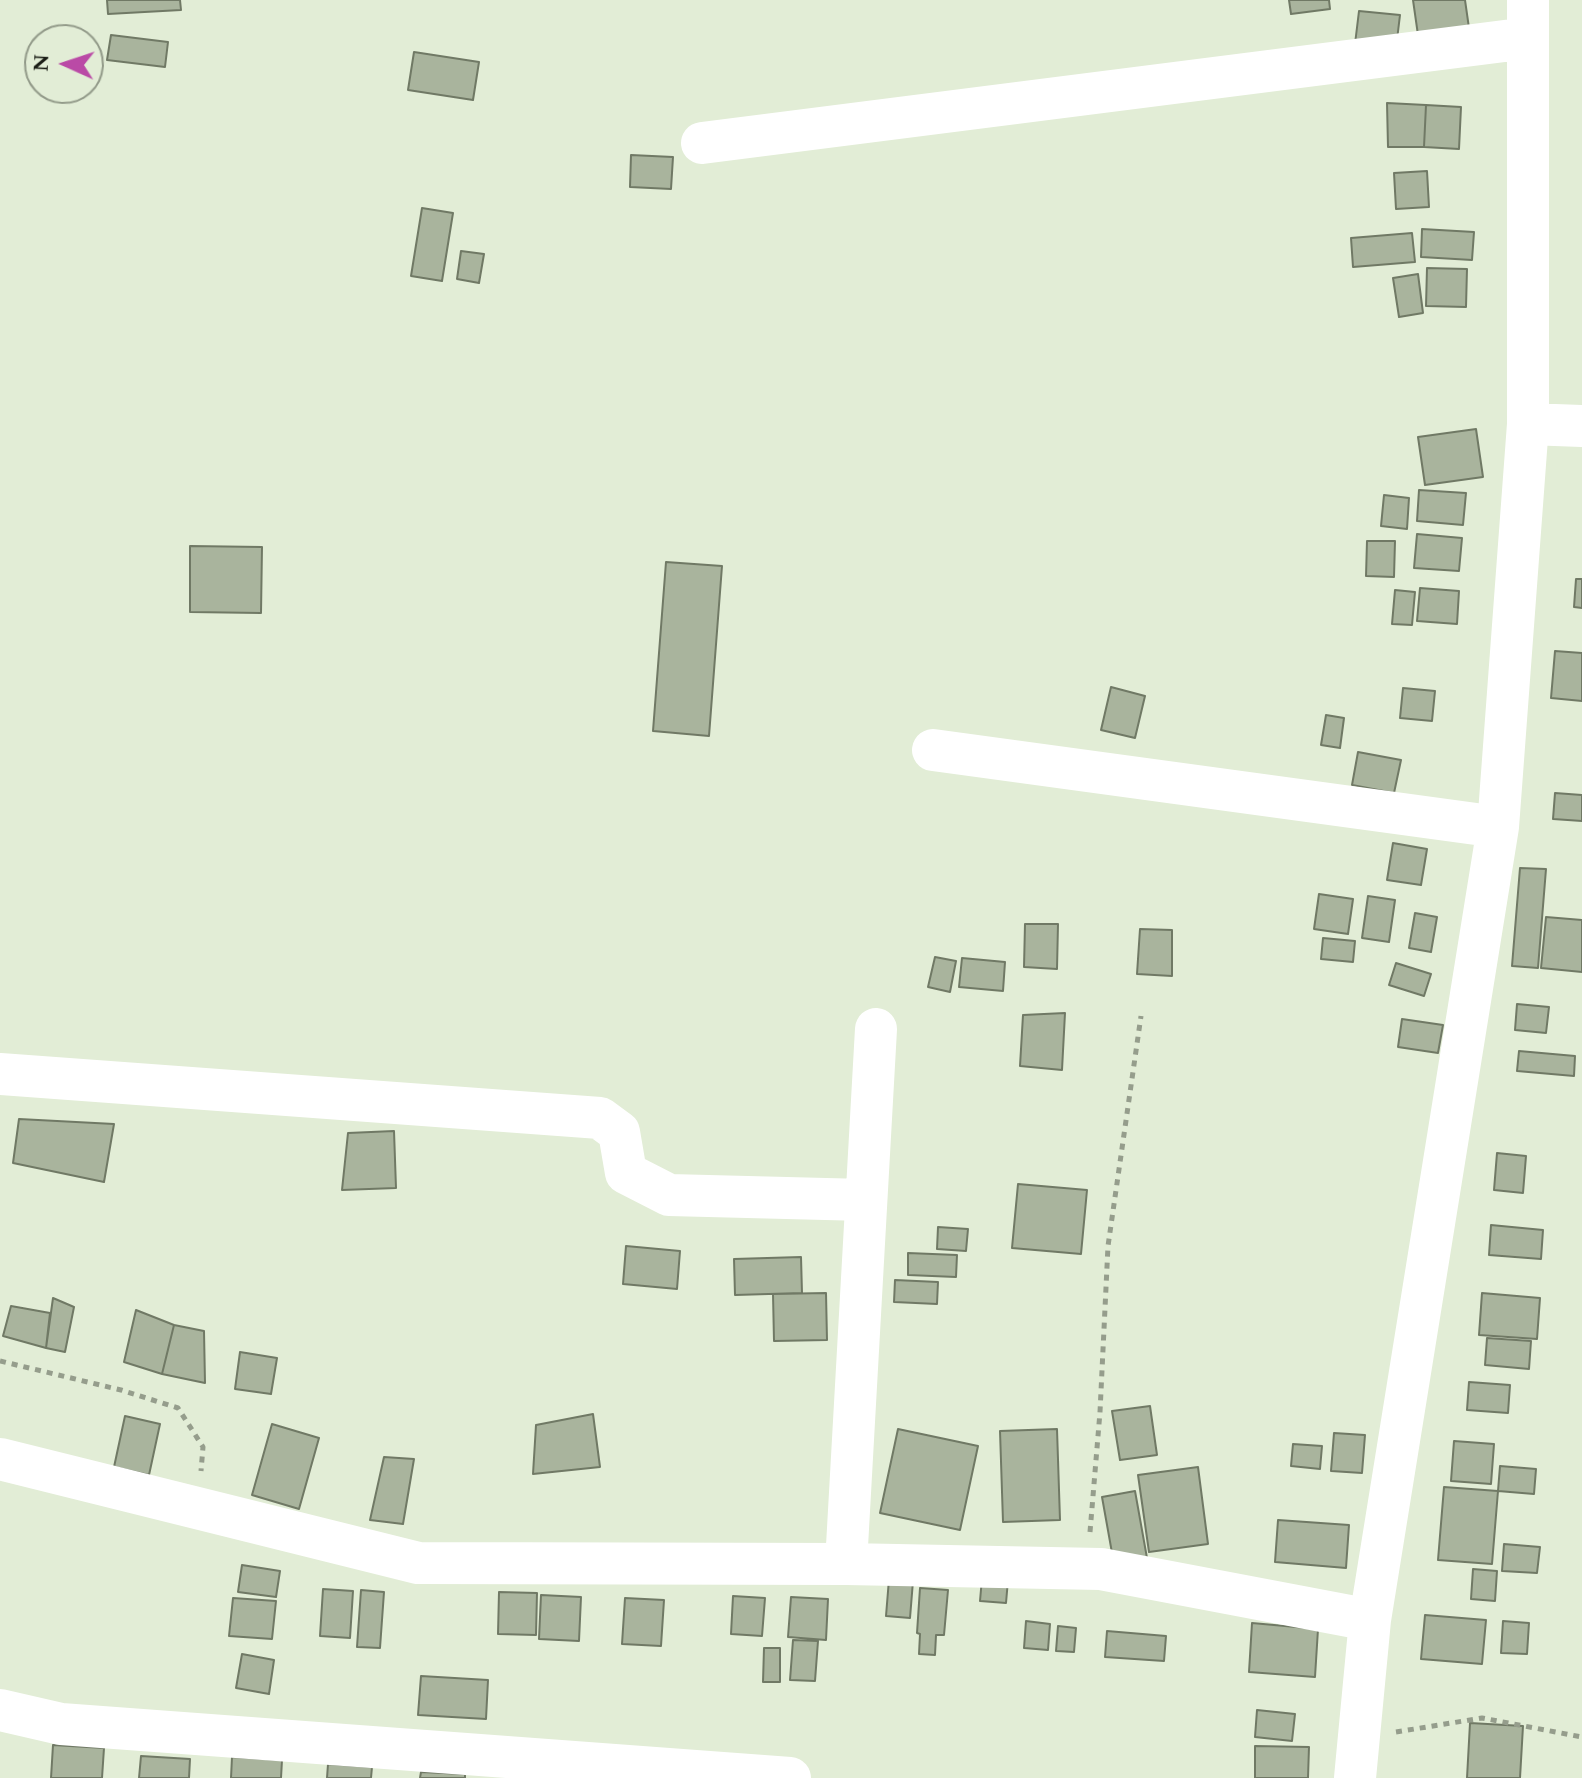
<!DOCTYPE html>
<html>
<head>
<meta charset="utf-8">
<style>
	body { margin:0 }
	#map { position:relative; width:1582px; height:1778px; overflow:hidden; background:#e2edd6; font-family:Spectral,serif }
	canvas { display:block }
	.north { position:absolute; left:24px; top:24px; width:80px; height:80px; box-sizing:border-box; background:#e2edd6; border:2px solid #929a89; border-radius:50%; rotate:273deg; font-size:22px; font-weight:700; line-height:32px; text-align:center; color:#1a1d15 }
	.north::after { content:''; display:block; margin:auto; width:28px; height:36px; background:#ba4aa6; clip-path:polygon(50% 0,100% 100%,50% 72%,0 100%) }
</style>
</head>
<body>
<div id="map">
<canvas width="1582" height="1778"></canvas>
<div class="north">N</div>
</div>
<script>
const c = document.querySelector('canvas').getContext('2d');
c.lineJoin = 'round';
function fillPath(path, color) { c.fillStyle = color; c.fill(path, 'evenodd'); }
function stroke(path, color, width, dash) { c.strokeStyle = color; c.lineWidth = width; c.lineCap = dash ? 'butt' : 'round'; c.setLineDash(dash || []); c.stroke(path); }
const building = new Path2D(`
	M107 0H180L181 10 108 14Z
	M1289 0H1329L1330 9 1291 14Z
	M1413 0H1465L1469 28 1418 35Z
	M1359 11 1400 15 1396 48 1355 44Z
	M111 35 168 42 165 67 107 60Z
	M414 52 479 62 473 100 408 90Z
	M1387 103 1426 105 1424 147H1388Z
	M1426 105 1461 107 1459 149 1424 147Z
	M631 155 673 157 671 189 630 187Z
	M1427 171 1429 207 1396 209 1394 173Z
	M422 208 453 213 442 281 411 276Z
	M1422 229 1474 232 1472 260 1421 257Z
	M1412 233 1415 262 1353 267 1351 238Z
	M461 251 484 254 479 283 457 279Z
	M1427 268 1467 269 1466 307 1426 306Z
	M1418 274 1423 313 1399 317 1393 278Z
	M1476 429 1483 477 1425 485 1418 437Z
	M1419 490 1466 493 1463 525 1417 521Z
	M1384 495 1409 498 1407 529 1381 526Z
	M1417 534 1462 538 1459 571 1414 568Z
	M1367 541H1395L1394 577 1366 576Z
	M190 546 262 547 261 613 190 612Z
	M666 562 722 566 709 736 653 731Z
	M1576 579H1582V608L1574 607Z
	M1420 588 1459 591 1457 624 1417 621Z
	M1395 590 1415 592 1412 625 1392 624Z
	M1555 651 1582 653V701L1551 698Z
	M1111 687 1145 696 1135 738 1101 730Z
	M1403 688 1435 691 1432 721 1400 718Z
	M1326 715 1344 718 1340 748 1321 745Z
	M1358 752 1401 760 1394 793 1352 785Z
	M1555 793 1582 795V821L1553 819Z
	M1393 843 1427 849 1421 885 1387 880Z
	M1520 868 1546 869 1538 968 1512 966Z
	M1319 894 1353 899 1348 934 1314 929Z
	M1368 896 1395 900 1389 942 1362 938Z
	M1415 913 1437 917 1431 952 1409 948Z
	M1546 917 1582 920V972L1541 968Z
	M1025 924H1058L1057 969 1024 967Z
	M1140 929 1172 930V976L1137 974Z
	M1323 938 1355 941 1353 962 1321 959Z
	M935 957 956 961 950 992 928 987Z
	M962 958 1005 962 1003 991 959 987Z
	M1396 963 1431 974 1424 996 1389 985Z
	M1517 1004 1549 1007 1546 1033 1515 1030Z
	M1065 1013 1062 1070 1020 1066 1023 1015Z
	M1402 1019 1443 1025 1438 1053 1398 1047Z
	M1519 1051 1575 1056 1574 1076 1517 1071Z
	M19 1119 114 1124 104 1182 13 1163Z
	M394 1131 396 1188 342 1190 348 1133Z
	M1497 1153 1526 1156 1523 1193 1494 1190Z
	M1018 1184 1087 1190 1081 1254 1012 1248Z
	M1491 1225 1543 1230 1541 1259 1489 1255Z
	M938 1227 968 1229 966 1251 937 1249Z
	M626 1246 680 1251 677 1289 623 1284Z
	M908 1253 957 1255 956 1277 908 1275Z
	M801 1257 802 1293 735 1295 734 1259Z
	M895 1280 938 1282 937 1304 894 1302Z
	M826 1293 827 1340 774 1341 773 1294Z
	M1482 1293 1540 1298 1537 1339 1479 1335Z
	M53 1298 74 1307 65 1352 46 1348Z
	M11 1306 50 1313 46 1348 3 1336Z
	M136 1310 174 1325 162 1374 124 1362Z
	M174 1325 204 1331 205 1383 162 1374Z
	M1487 1338 1531 1341 1529 1369 1485 1365Z
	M240 1352 277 1358 271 1394 235 1389Z
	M1469 1382 1510 1385 1508 1413 1467 1410Z
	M1150 1406 1157 1455 1120 1460 1112 1411Z
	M593 1414 600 1467 533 1474 536 1425Z
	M125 1416 160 1424 149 1475 114 1467Z
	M272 1424 319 1438 299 1509 252 1495Z
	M898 1429 978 1446 960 1530 880 1513Z
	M1057 1429 1060 1520 1003 1522 1000 1431Z
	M1334 1433 1365 1435 1362 1473 1331 1471Z
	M1454 1441 1494 1444 1491 1484 1451 1481Z
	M1293 1444 1322 1446 1320 1469 1291 1466Z
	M384 1457 414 1459 403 1524 370 1520Z
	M1500 1466 1536 1469 1534 1494 1498 1491Z
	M1198 1467 1208 1544 1149 1552 1138 1475Z
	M1444 1487 1498 1491 1492 1564 1438 1560Z
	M1135 1491 1147 1558 1114 1564 1102 1497Z
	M1278 1520 1349 1525 1346 1568 1275 1562Z
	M1504 1544 1540 1547 1537 1573 1502 1571Z
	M242 1565 280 1571 276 1597 238 1592Z
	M1473 1569 1497 1571 1495 1601 1471 1599Z
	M982 1578 1008 1580 1006 1603 980 1601Z
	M889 1579 913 1581 910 1618 886 1616Z
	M920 1588 948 1590 944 1635H936L935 1655 919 1654 920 1634 917 1633Z
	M323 1589 353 1591 350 1638 320 1636Z
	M361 1590 384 1592 380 1648 357 1647Z
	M499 1592 537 1593 536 1635 498 1634Z
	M541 1595 581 1597 579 1641 539 1639Z
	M733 1596 765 1598 762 1636 731 1634Z
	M791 1597 828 1599 826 1640 788 1637Z
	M233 1598 276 1601 272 1639 229 1636Z
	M625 1598 664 1600 661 1646 622 1644Z
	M1425 1615 1486 1620 1482 1664 1421 1659Z
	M1026 1621 1050 1624 1048 1650 1024 1648Z
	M1503 1621 1529 1623 1527 1654 1501 1653Z
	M1252 1623 1318 1629 1315 1677 1249 1672Z
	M1058 1626 1076 1628 1074 1652 1056 1651Z
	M1107 1631 1166 1636 1164 1661 1105 1657Z
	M793 1640 818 1641 815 1681 790 1680Z
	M764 1648H780V1682H763Z
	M242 1654 274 1660 269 1694 236 1688Z
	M421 1676 488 1680 486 1719 418 1715Z
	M1257 1710 1295 1714 1292 1741 1255 1737Z
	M1470 1723 1523 1726 1520 1778H1467Z
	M53 1745 104 1748 102 1778H51Z
	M1255 1746 1309 1747 1308 1778H1255Z
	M141 1756 190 1759 189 1778H139Z
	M232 1757 282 1760 281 1778H231Z
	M328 1764 372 1767 371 1778H327Z
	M421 1772 465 1774V1778H420Z`);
fillPath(building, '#a9b49d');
stroke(building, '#707965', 2);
stroke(new Path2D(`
	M0 1361 121 1390 178 1408 203 1447 201 1471
	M1090 1532 1100 1412 1108 1246 1141 1016
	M1396 1732 1482 1718 1582 1737`), '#959d8c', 5, [6, 6]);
stroke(new Path2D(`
	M702 143 1528 38
	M1528 424 1582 426
	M933 750 1498 827
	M0 1074 600 1118 619 1132 626 1173 669 1195 865 1200
	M0 1459 418 1563 846 1564 1101 1569 1370 1620
	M846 1564 876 1029
	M0 1710 61 1724 790 1778
	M1355 1778 1370 1620 1498 827 1528 424V0`), '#fff', 42);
</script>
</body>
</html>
